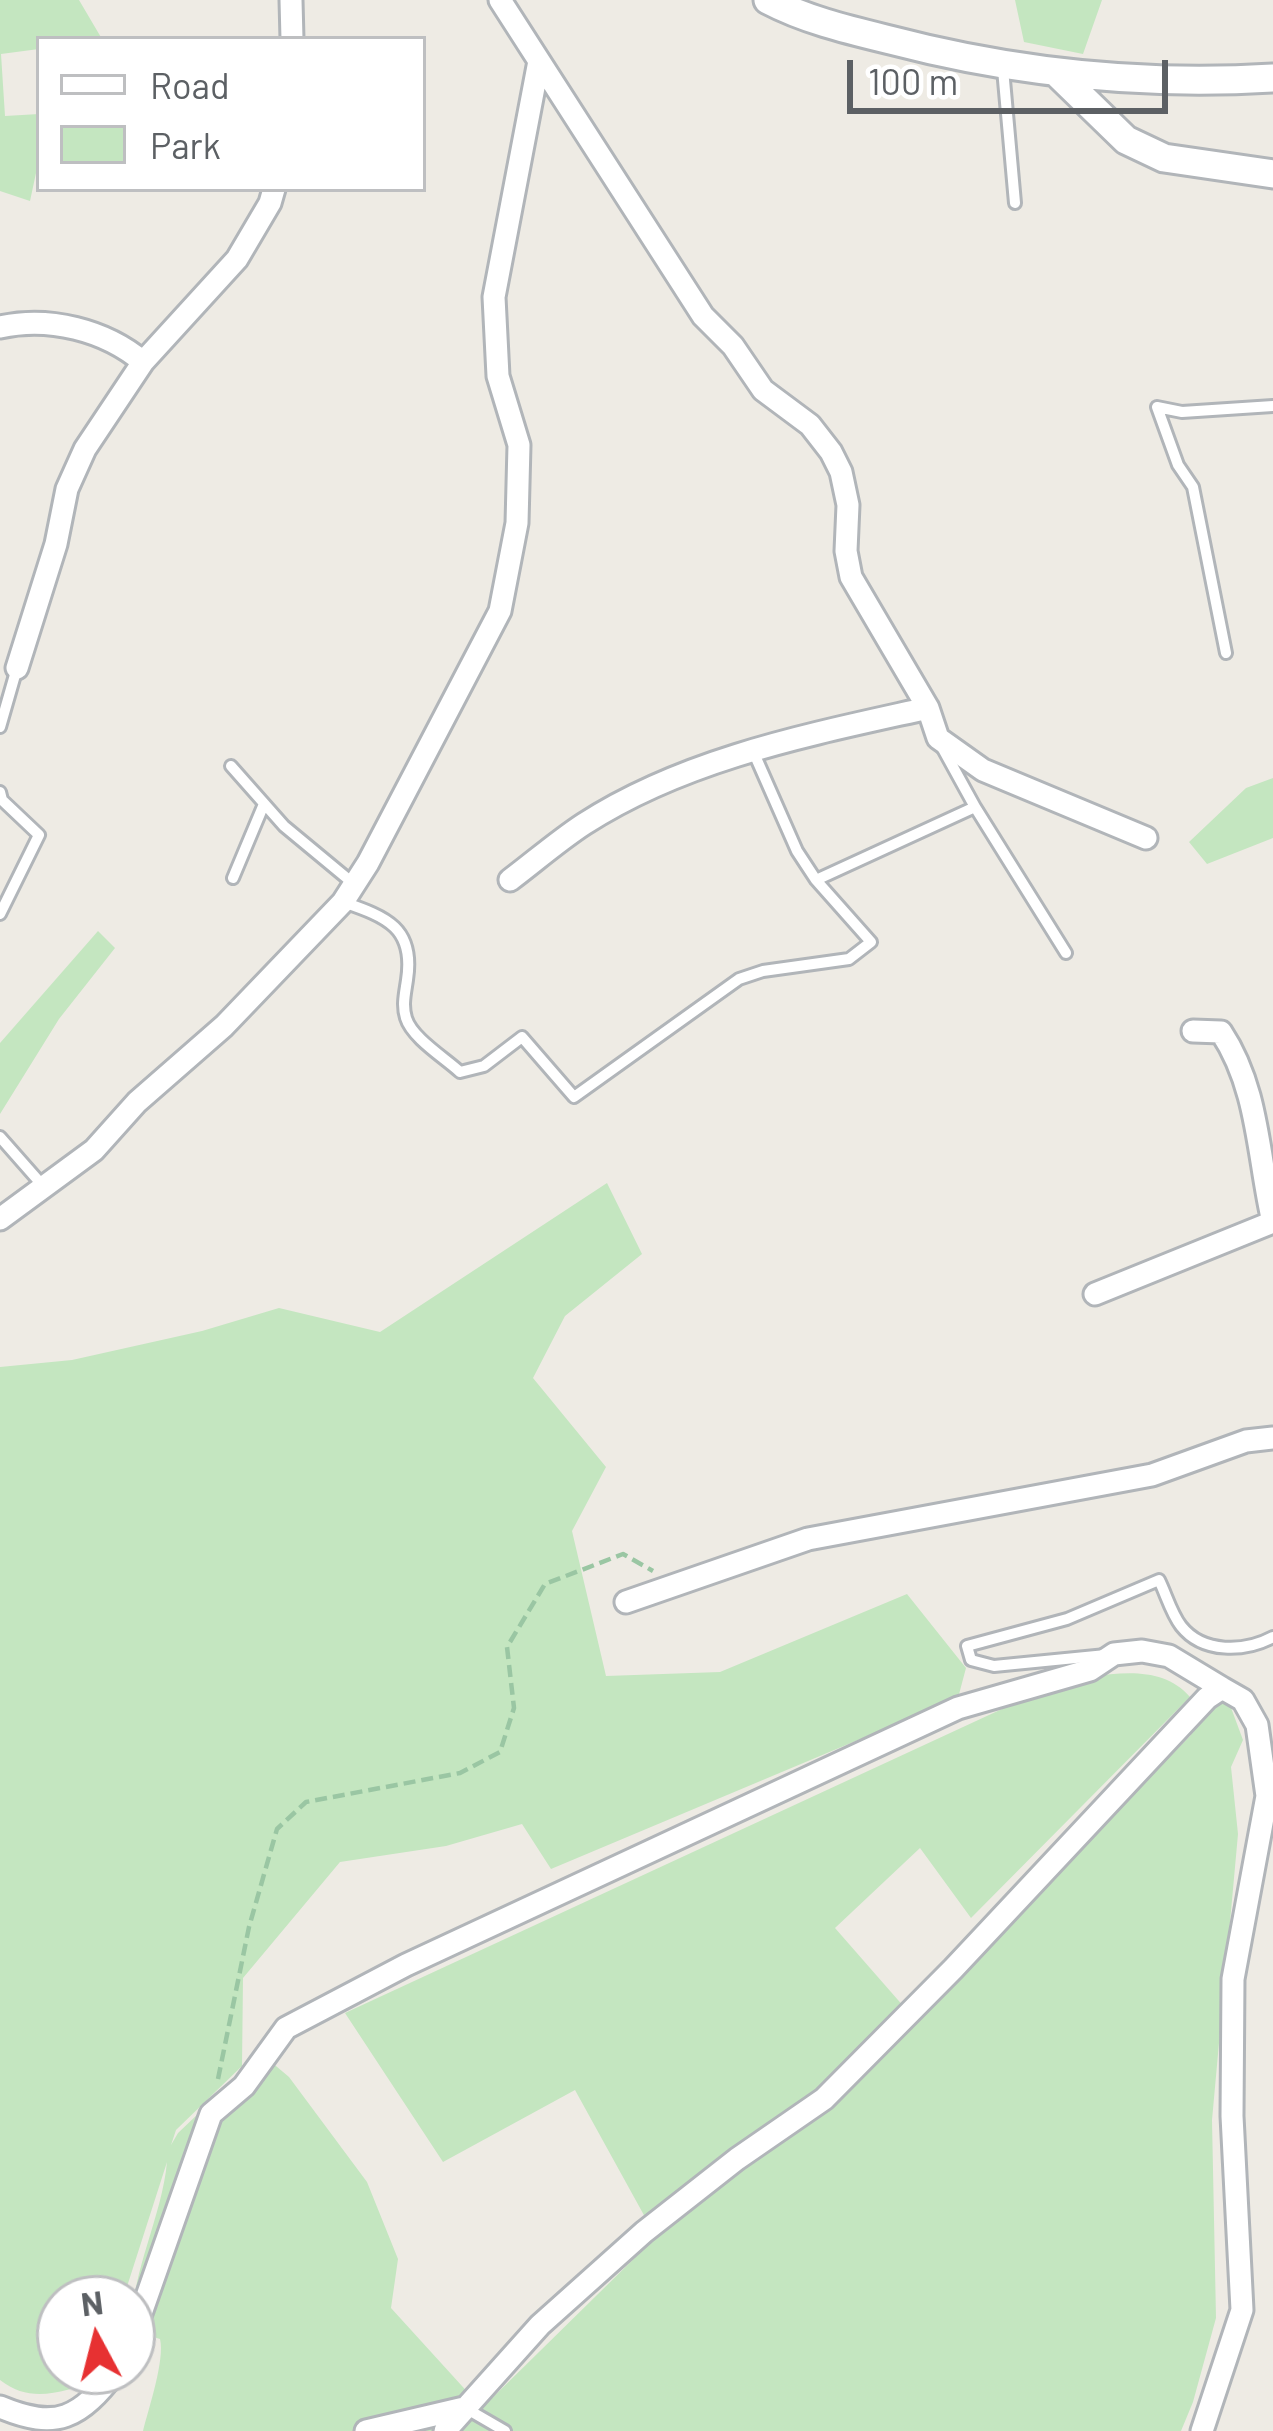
<!DOCTYPE html>
<html>
<head>
<meta charset="utf-8">
<style>
	body { margin:0 }
	#map { position:relative; width:1273px; height:2431px; overflow:hidden; background:#eeebe4; font-family:Barlow,sans-serif }
	canvas { display:block }
	.legend { position:absolute; left:36px; top:36px; width:390px; height:156px; box-sizing:border-box; background:#fff; border:3px solid #bebfc1; margin:0; padding:15px 21px; list-style:none; font-size:36px; color:#5c6064 }
	.legend li { display:flex; align-items:center; gap:24px; height:60px }
	.legend b { width:60px; border:3px solid #bebfc1 }
	.north { position:absolute; left:36px; top:2275px; width:120px; height:120px; box-sizing:border-box; background:#fff; border:3px solid #bebfc1; border-radius:50%; rotate:353deg; font-size:33px; font-weight:700; line-height:48px; text-align:center; color:#5c6064 }
	.north::after { content:''; display:block; margin:auto; width:42px; height:54px; background:#e73132; clip-path:polygon(50% 0,100% 100%,50% 72%,0 100%) }
	.scale { position:absolute; left:847px; top:60px; width:321px; height:54px; box-sizing:border-box; border:6px solid #5c6064; border-top:0; padding-left:15px; font-size:36px; line-height:42px; white-space:nowrap; color:#5c6064; -webkit-text-stroke:9px #fff; paint-order:stroke }
</style>
</head>
<body>
<div id="map">
<canvas width="1273" height="2431"></canvas>
<ul class="legend">
<li><b style="height:15px;background:#fff"></b>Road</li>
<li><b style="height:33px;background:#c4e6c0"></b>Park</li>
</ul>
<div class="north">N</div>
<div class="scale">100 m</div>
</div>
<script>
const c = document.querySelector('canvas').getContext('2d');
c.lineJoin = 'round';
function fillPath(path, color) { c.fillStyle = color; c.fill(path, 'evenodd'); }
function stroke(path, color, width, dash) { c.strokeStyle = color; c.lineWidth = width; c.lineCap = dash ? 'butt' : 'round'; c.setLineDash(dash || []); c.stroke(path); }
fillPath(new Path2D(`
	M0 0H79L102 39H39V49L1 54 5 116 39 114V159L30 201 0 191Z
	M1015 0H1102L1083 54 1024 42Z
	M1273 778V838L1207 864 1189 842 1246 788Z
	M98 931 115 948 59 1019 0 1114V1043Z
	M607 1183 642 1254 565 1316 533 1378 606 1467 572 1531 606 1676 720 1672 907 1594 966 1668 958 1698 551 1869 522 1824 446 1846 340 1862 243 1978 242 2066 176 2130 171 2145 178 2133 242 2072 257 2050 289 2077 367 2182 398 2259 391 2308 482 2408 656 2237 575 2090 443 2162 345 2013 1056 1684C1097 1676 1158 1659 1190 1697L971 1918 920 1848 835 1928 912 2016 1190 1736 1213 1696 1230 1705 1243 1740 1231 1767 1238 1834 1212 2120 1216 2318 1193 2402 1181 2431H143C149 2407 165 2360 160 2339L147 2335 132 2324C132 2271 162 2216 167 2162L123 2299H60V2371H104L98 2381C62 2391 32 2405 0 2380V1367L72 1360 202 1331 279 1308 380 1332Z`), '#c4e6c0');
const service = new Path2D(`
	M1003 69 1015 203
	M1226 653 1193 487 1178 465 1157 407 1182 412 1273 406
	M0 727 17 668
	M231 766 284 826 354 884
	M0 792 2 800 39 835 0 914
	M975 807 1066 953
	M233 878 264 804
	M816 880 975 807 942 747
	M343 902C387 917 415 928 407 980 405 994 402 1005 406 1018 412 1038 445 1058 460 1072L484 1066 522 1037 574 1097 739 979 763 971 849 959 871 942 816 880 797 851 753 751
	M0 1137 44 1187
	M1106 1655 994 1666 971 1660 967 1646 1067 1619 1159 1580C1166 1594 1171 1613 1181 1626 1203 1654 1245 1652 1273 1637
	M467 2409 505 2431`);
const minor = new Path2D(`
	M291 0 292 39
	M500 0 703 316 733 346 763 390 810 425 831 452 841 472 848 505 846 551 851 577 928 708 938 738 983 770 1146 838
	M0 327C49 316 105 330 143 362
	M17 668 56 544 67 489 85 449 143 362 237 259 270 203 274 189
	M510 880C534 862 558 841 584 824 686 758 812 734 928 708
	M1193 1031 1221 1032C1259 1089 1258 1158 1273 1222
	M0 1219 94 1150 137 1102 224 1026 343 902 368 863 500 611 517 523 519 445 498 376 494 297 539 61
	M1095 1294 1273 1222
	M626 1602 808 1539 1152 1475 1246 1441 1273 1438
	M132 2339 211 2114 244 2086 286 2028 406 1965 958 1708 1090 1670 1114 1654 1142 1651 1169 1656 1222 1688
	M0 2407C57 2431 80 2418 116 2371
	M366 2431 464 2408
	M445 2431 540 2325 644 2232 737 2159 824 2099 953 1969 1207 1698 1222 1688 1243 1700 1257 1725 1267 1796 1233 1979 1232 2116 1242 2310 1202 2431`);
const tertiary = new Path2D(`
	M768 0C806 20 849 30 890 40 1016 73 1143 86 1273 78
	M1057 73 1126 140 1164 158 1273 174`);
stroke(service, '#b1b5b9', 16);
stroke(minor, '#b1b5b9', 27);
stroke(tertiary, '#b1b5b9', 33);
stroke(new Path2D(`
	M218 2079 249 1927 277 1829 306 1802 460 1773 500 1752 514 1708 507 1647 545 1584 623 1554 653 1571`), '#9ac6a3', 4.5, [12, 6]);
stroke(service, '#fff', 10);
stroke(minor, '#fff', 21);
stroke(tertiary, '#fff', 27);
</script>
</body>
</html>
